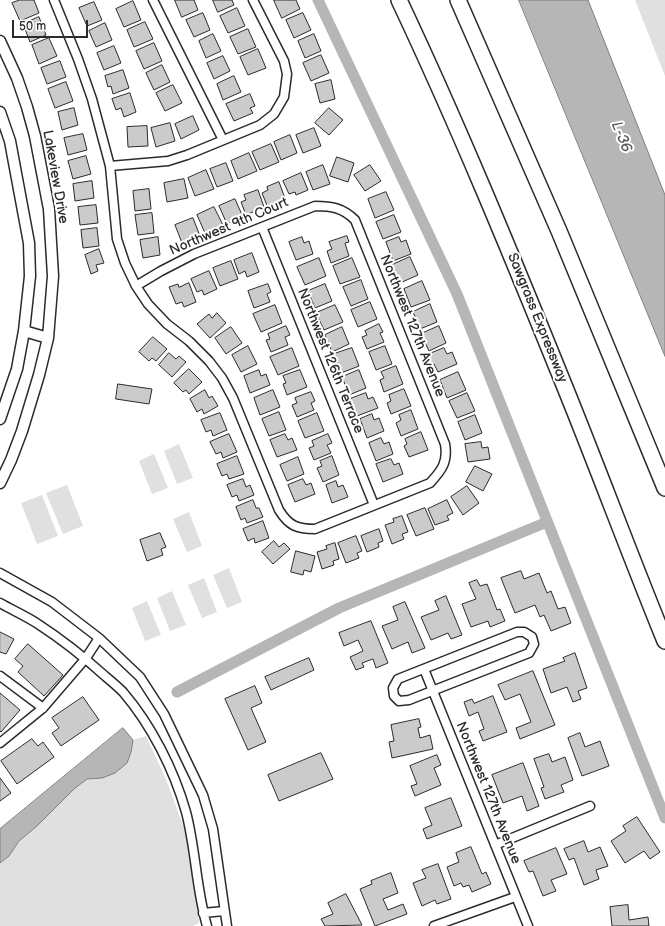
<!DOCTYPE html>
<html>
<head>
<meta charset="utf-8">
<style>
	body { margin:0 }
	#map { position:relative; width:665px; height:926px; overflow:hidden; background:#fff; font-family:"Balsamiq Sans",sans-serif }
	canvas { display:block }
	.scale { position:absolute; left:12px; top:20px; width:76px; height:18px; box-sizing:border-box; border:2px solid #2b2b2b; border-top:0; padding-left:5px; font-size:12px; line-height:14px; white-space:nowrap; color:#2b2b2b; -webkit-text-stroke:3px #fff; paint-order:stroke }
</style>
</head>
<body>
<div id="map">
<canvas width="665" height="926"></canvas>
<div class="scale">50 m</div>
</div>
<script>
const c = document.querySelector('canvas').getContext('2d');
c.lineJoin = 'round';
function fillPath(path, color) { c.fillStyle = color; c.fill(path, 'evenodd'); }
function stroke(path, color, width, dash) { c.strokeStyle = color; c.lineWidth = width; c.lineCap = dash ? 'butt' : 'round'; c.setLineDash(dash || []); c.stroke(path); }
function label(font, color, halo, rows, align = 'center') {
  c.font = font + ' "Balsamiq Sans",sans-serif'; c.lineWidth = 4; c.setLineDash([]); c.textBaseline = 'middle'; c.strokeStyle = halo; c.fillStyle = color; for (const [text, x, y, turn = 0] of rows) {
    c.save(); c.translate(x, y); c.rotate((+turn || 0) * Math.PI / 180); c.textAlign = isNaN(turn) ? turn : align; if (halo) c.strokeText(text, 0, 0); c.fillText(text, 0, 0); c.restore();
  }
}
fillPath(new Path2D(`
	M635 0H665V76Z
	M179 444 193 478 177 484 164 451Z
	M154 454 168 488 152 494 139 461Z
	M67 485 83 526 63 534 46 493Z
	M42 495 58 536 37 544 21 503Z
	M189 512 202 546 187 552 173 519Z
	M229 568 242 602 227 608 213 575Z
	M204 578 217 612 202 618 188 585Z
	M172 591 186 625 170 631 157 598Z
	M147 601 161 635 145 641 132 608Z
	M146 736 165 777 192 849 199 923 193 926H0V863L9 856 19 841 37 826 74 789 87 779 102 778 131 752 133 740Z`), '#e0e0e0');
const water = new Path2D(`
	M519 0H588L665 195V356Z
	M123 728 133 740 131 752 127 763 115 773 102 778 87 779 74 789 37 826 19 841 9 856 0 863V829Z`);
fillPath(water, '#b6b6b6');
stroke(water, '#7e7e7e', 1);
stroke(new Path2D(`
	M318 0 457 294 665 818
	M177 692 339 608 547 522`), '#b6b6b6', 11);
const building = new Path2D(`
	M20 0H34L39 13 20 21 12 3Z
	M175 0H194L198 10 182 17Z
	M213 0H232L234 5 218 12Z
	M274 0H296L300 9 282 18Z
	M133 1 141 20 124 27 116 9Z
	M94 2 102 20 87 26 79 8Z
	M237 8 245 26 228 33 220 16Z
	M203 13 210 30 194 37 186 20Z
	M303 13 311 30 294 38 286 20Z
	M39 17 46 35 30 42 23 24Z
	M145 22 153 39 134 47 127 30Z
	M105 23 112 40 96 47 89 31Z
	M248 29 256 47 238 54 230 37Z
	M213 34 221 51 206 58 199 41Z
	M314 34 321 51 305 58 298 41Z
	M49 38 57 56 39 64 32 45Z
	M154 43 162 61 144 69 136 51Z
	M114 46 121 63 104 70 97 53Z
	M258 49 266 68 248 75 240 57Z
	M321 55 329 73 311 81 303 63Z
	M223 56 230 71 214 79 207 63Z
	M60 61 66 77 47 84 41 68Z
	M162 65 170 82 154 90 146 73Z
	M123 70 129 88 113 94 111 86 108 87 105 76Z
	M234 76 241 92 223 100 217 84Z
	M331 80 335 99 320 103 315 84Z
	M66 82 73 101 55 108 48 89Z
	M173 85 182 103 165 111 156 93Z
	M130 93 136 112 124 117 121 108 116 110 112 99Z
	M250 94 255 106 250 108 253 113 234 121 226 104Z
	M74 108 78 125 62 130 58 112Z
	M329 108 343 120 329 135 315 123Z
	M193 116 199 130 181 139 175 124Z
	M170 123 175 141 156 147 151 128Z
	M147 126 148 146 128 147 127 127Z
	M314 128 321 146 303 153 296 135Z
	M83 134 87 150 68 155 64 138Z
	M290 135 297 153 281 160 274 142Z
	M271 144 279 162 260 170 252 152Z
	M249 153 257 171 238 179 231 161Z
	M86 156 91 174 73 179 68 161Z
	M337 157 354 163 348 182 330 176Z
	M226 163 233 181 217 187 210 169Z
	M323 165 330 184 313 190 306 172Z
	M370 165 381 181 365 191 354 175Z
	M206 170 214 189 195 196 188 178Z
	M301 173 308 190 296 195 295 192 289 194 283 181Z
	M184 179 188 198 167 202 164 183Z
	M92 181 94 198 75 201 73 184Z
	M279 182 286 201 268 208 262 193 268 190 267 187Z
	M149 189 151 209 135 211 133 191Z
	M258 190 264 207 246 215 241 202 246 200 244 195Z
	M386 192 394 210 375 218 368 199Z
	M235 199 243 217 227 224 219 206Z
	M96 205 98 223 80 225 78 207Z
	M214 207 223 225 205 233 197 215Z
	M152 213 154 233 138 235 135 215Z
	M394 215 401 232 383 239 376 222Z
	M193 218 200 236 182 243 175 225Z
	M97 228 99 246 83 248 81 230Z
	M347 236 349 242 345 243 349 256 331 263 327 251 332 249 329 242Z
	M158 237 160 255 143 258 140 240Z
	M302 237 304 243 309 241 313 254 296 260 289 242Z
	M399 237 401 242 406 240 411 254 393 261 386 242Z
	M99 249 104 263 96 265 98 271 91 274 85 255Z
	M252 253 259 272 247 277 245 271 239 274 234 260Z
	M410 257 418 275 400 283 392 265Z
	M319 258 326 276 305 285 297 267Z
	M352 258 360 277 340 284 333 266Z
	M231 261 238 279 220 286 213 268Z
	M209 271 217 289 204 295 202 290 197 292 191 279Z
	M361 280 368 299 351 306 343 287Z
	M422 281 430 300 411 307 404 289Z
	M189 283 196 302 184 307 182 302 176 304 169 287 178 284 179 287Z
	M268 284 271 292 267 294 270 302 254 308 248 291Z
	M325 284 332 301 315 308 308 291Z
	M370 302 377 319 358 327 351 310Z
	M430 304 437 322 420 329 413 312Z
	M275 305 282 323 261 332 253 314Z
	M335 305 343 322 324 330 316 313Z
	M217 313 226 323 210 338 197 324 209 314 212 318Z
	M379 324 383 332 380 333 384 342 367 349 362 337 367 335 365 331Z
	M286 326 290 335 285 337 288 345 271 352 266 340 270 339 268 334Z
	M439 326 446 343 429 351 421 334Z
	M231 327 242 343 226 354 215 338Z
	M342 327 349 344 332 352 325 335Z
	M153 337 167 349 156 361 152 358 149 361 139 352Z
	M248 346 257 364 241 372 232 355Z
	M385 346 392 364 376 370 369 352Z
	M292 348 299 366 278 375 270 357Z
	M352 348 359 366 341 373 334 354Z
	M444 348 447 354 452 352 457 364 438 372 434 364 431 365 427 355Z
	M169 353 176 359 179 356 186 362 172 377 159 365Z
	M396 366 403 384 384 392 380 380 384 378 381 372Z
	M189 369 202 382 189 394 186 390 183 392 174 383Z
	M259 370 261 376 266 374 270 385 250 393 244 376Z
	M300 370 307 387 287 395 283 384 286 383 283 376Z
	M359 370 366 388 349 395 342 377Z
	M458 372 466 390 447 398 440 380Z
	M118 384 152 389 149 404 116 399Z
	M404 389 411 406 391 414 387 403 391 401 389 395Z
	M205 390 209 398 212 396 218 406 204 414 202 409 197 412 190 399Z
	M273 390 280 407 260 415 254 398Z
	M311 392 315 401 311 403 314 410 297 417 292 405 297 403 295 398Z
	M366 393 368 399 373 397 378 408 357 416 350 399Z
	M467 393 475 411 457 418 449 401Z
	M411 410 418 429 401 436 396 423 401 420 399 415Z
	M279 412 286 430 269 436 262 419Z
	M220 413 227 430 213 436 211 430 206 432 201 420Z
	M317 413 324 431 305 438 298 421Z
	M372 414 374 420 379 418 384 431 367 438 360 419Z
	M475 415 482 433 465 440 458 422Z
	M421 432 428 450 409 457 404 446 407 444 405 439Z
	M229 434 237 452 223 458 221 452 216 454 210 442Z
	M285 434 288 440 292 438 297 450 277 457 270 440Z
	M328 434 332 443 327 445 331 453 314 460 309 448 314 446 312 441Z
	M381 438 384 444 389 442 393 454 376 461 369 443Z
	M481 442 482 448 488 447 490 459 468 462 465 444Z
	M237 456 244 474 229 479 227 474 222 476 217 464Z
	M332 456 339 475 323 482 317 468 322 466 320 461Z
	M298 457 304 474 287 481 280 465Z
	M391 459 394 465 399 463 403 474 383 482 376 464Z
	M475 466 492 474 483 491 466 482Z
	M243 479 246 487 250 485 254 495 239 501 237 495 232 497 227 485Z
	M303 479 306 485 311 483 315 494 295 502 288 485Z
	M336 481 338 487 343 485 348 497 332 503 326 485Z
	M467 486 479 503 463 515 451 497Z
	M253 500 256 508H259L263 517 247 523 245 518 241 520 236 507Z
	M447 500 453 513 447 516 449 520 435 525 428 509Z
	M425 508 434 529 416 536 407 515Z
	M402 516 408 532 402 534 404 539 392 544 385 525 394 522 393 519Z
	M263 521 269 538 255 543 254 538 248 541 243 529Z
	M379 529 383 541 378 543 379 547 367 552 361 536Z
	M160 533 166 547 161 549 163 555 147 561 140 540Z
	M356 536 362 551 357 553 359 558 346 563 338 543Z
	M274 541 279 547 284 543 290 549 273 564 262 552Z
	M335 543 339 559 333 561 334 565 322 569 317 552 327 549 326 546Z
	M296 551 315 556 311 572 304 570 303 575 291 572Z
	M521 571 524 579 539 573 547 593 551 591 558 609 565 607 571 623 551 631 544 615 540 617 535 605 515 613 501 578Z
	M477 580 480 586 487 584 497 610 500 609 505 621 490 627 488 621 471 627 462 604 476 599 469 583Z
	M446 596 462 635 451 639 448 633 431 640 421 617 439 610 435 601Z
	M405 602 425 648 412 653 408 642 392 649 382 626 398 620 393 607Z
	M371 621 388 663 376 668 373 659 362 663 364 667 356 670 350 657 363 651 358 640 344 646 339 633Z
	M0 632 14 639 6 654 0 652Z
	M28 644 63 675 44 696 18 672 23 666 15 659Z
	M575 653 587 688 578 691 581 699 573 702 567 687 551 693 543 669 565 661 563 658Z
	M309 658 314 670 271 690 265 677Z
	M533 671 555 725 520 739 516 728 531 722 520 694 505 700 498 685Z
	M255 686 262 703 251 708 266 742 248 750 225 699Z
	M0 693 20 710 1 732 0 731Z
	M493 696 507 732 483 741 479 731 484 729 478 712 469 716 464 702 472 699 474 703Z
	M83 697 99 720 61 746 52 733 59 728 52 718Z
	M419 719 421 727 418 728 420 738 430 735 433 749 392 758 389 742 394 741 391 725Z
	M580 733 585 747 600 741 609 766 582 776 568 738Z
	M32 739 38 746 43 742 54 757 17 784 1 761Z
	M321 753 333 779 279 801 268 775Z
	M549 754 552 762 565 757 573 780 561 785 564 792 545 799 541 788 544 787 534 759Z
	M437 755 441 765 434 768 441 785 415 796 411 786 417 784 410 766Z
	M523 763 539 806 527 811 522 796 503 803 492 775Z
	M0 778 11 793 0 801Z
	M451 798 462 826 427 839 423 829 432 825 425 808Z
	M637 817 660 852 650 859 644 851 625 863 611 841 626 831 623 826Z
	M584 841 588 852 600 847 608 866 596 870 599 879 584 885 574 858 569 860 564 849Z
	M471 847 482 874 486 872 491 884 472 892 469 885 463 887 461 883 454 886 447 867 459 862 456 853Z
	M556 848 567 874 551 880 556 891 543 896 533 871 529 872 524 861Z
	M438 864 451 899 437 904 435 900 422 906 413 883 426 878 422 870Z
	M391 873 398 893 383 899 388 910 403 904 407 914 375 926 360 889 372 884 371 881Z
	M346 894 362 925 325 926 321 919 333 914 328 903Z
	M628 905 629 920 648 917 649 926H612L610 907Z`);
fillPath(building, '#cbcbcb');
stroke(building, '#2b2b2b', 1);
const minor = new Path2D(`
	M54 0 78 59 92 99 110 166 117 239 125 263 136 286 148 304 167 324 189 341 209 361 222 378 233 398 279 510C289 526 297 529 315 529L430 483C442 470 448 462 445 444L355 220C343 208 332 206 315 206L194 254 161 271 136 286
	M153 0 223 140
	M110 166 168 161 187 155 260 125 274 114 284 97 287 74 284 61 253 0
	M262 227 374 505
	M0 573 52 602 99 638 140 677 164 714 203 795 213 829 227 926
	M0 603C12 610 26 616 38 624 61 639 84 657 105 676 111 681 117 686 123 692 152 726 174 770 186 812 196 850 196 889 207 926
	M517 632H524L532 637 534 644 529 653 409 700 399 701 394 696 393 688 398 679Z
	M424 669 528 926
	M0 676 43 708
	M0 743 43 708 86 658 99 638
	M495 845 590 806
	M203 913 224 911
	M434 926 515 897`);
const tertiary = new Path2D(`
	M0 41 17 78 27 107 35 136 49 209 53 276 48 338 39 375 22 431 11 460 0 483
	M0 112 10 141 29 243 30 276 24 331 17 369 0 419
	M24 331 48 338`);
const motorway = new Path2D(`
	M399 0C457 123 509 249 560 375 596 463 629 553 665 641
	M458 0 559 231 665 488`);
stroke(minor, '#2b2b2b', 11);
stroke(tertiary, '#2b2b2b', 13);
stroke(motorway, '#2b2b2b', 18);
stroke(minor, '#fff', 8);
stroke(tertiary, '#fff', 10);
stroke(motorway, '#fff', 15);
label('14px', '#2b2b2b', '#fff', [
	["Lakeview Drive",55,177,80],
	["Northwest 9th Court",229,227,-23],
	["Sawgrass Expressway",537,318,68],
	["Northwest 127th Avenue",412,326,68],
	["Northwest 126th Terrace",330,361,68],
	["Northwest 127th Avenue",488,793,68]
]);
label('italic 15px', '#5c5c5c', '#fff', [
	["L-36",621,137,68]
]);
</script>
</body>
</html>
